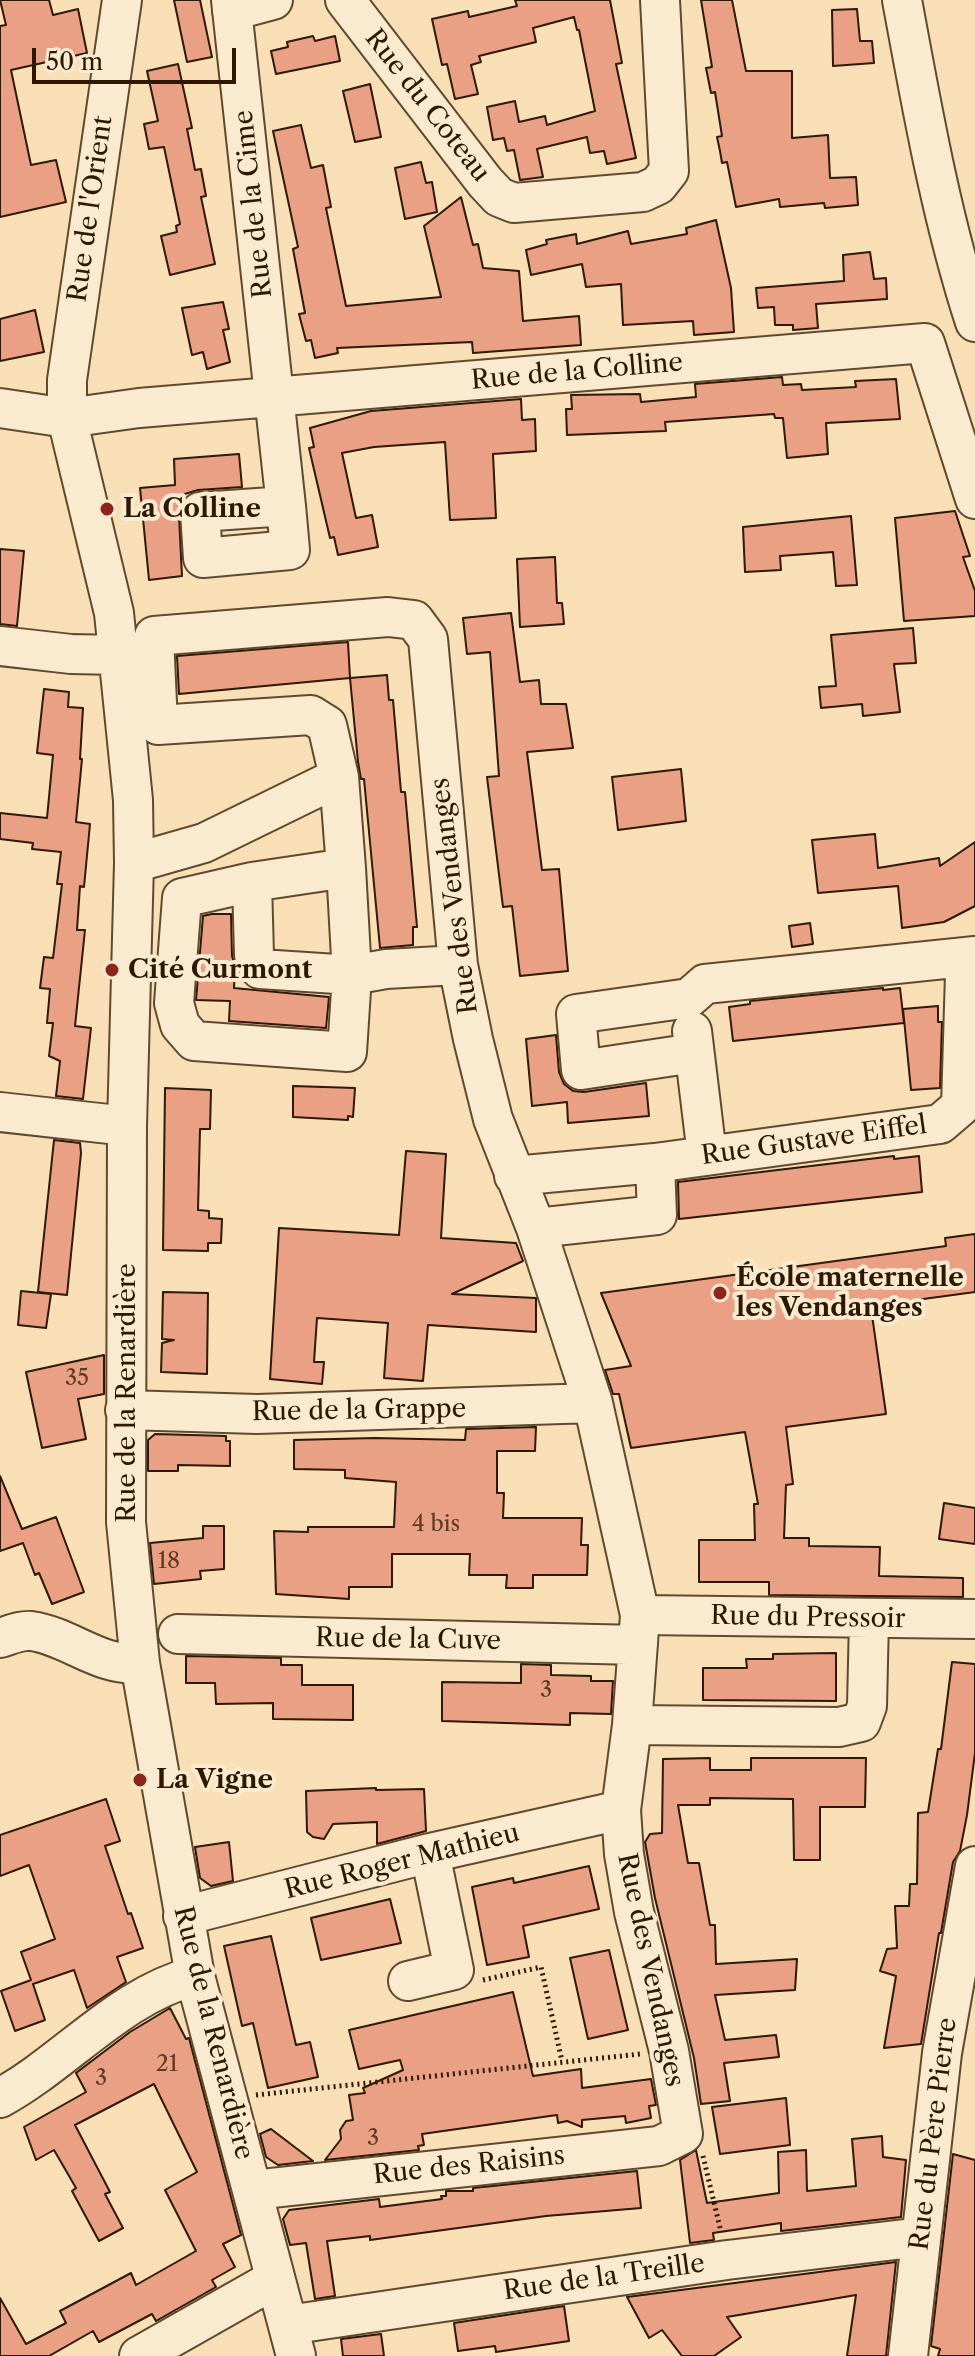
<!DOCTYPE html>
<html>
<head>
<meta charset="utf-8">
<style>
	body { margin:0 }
	#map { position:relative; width:975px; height:2356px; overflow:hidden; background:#f8dfb5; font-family:"Libre Caslon Text",serif }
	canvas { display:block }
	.scale { position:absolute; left:32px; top:48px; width:204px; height:36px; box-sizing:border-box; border:4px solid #2e1802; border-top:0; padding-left:10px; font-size:24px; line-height:28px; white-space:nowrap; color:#2e1802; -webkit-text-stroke:6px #faeacf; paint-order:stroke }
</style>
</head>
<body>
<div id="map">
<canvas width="975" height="2356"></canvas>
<div class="scale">50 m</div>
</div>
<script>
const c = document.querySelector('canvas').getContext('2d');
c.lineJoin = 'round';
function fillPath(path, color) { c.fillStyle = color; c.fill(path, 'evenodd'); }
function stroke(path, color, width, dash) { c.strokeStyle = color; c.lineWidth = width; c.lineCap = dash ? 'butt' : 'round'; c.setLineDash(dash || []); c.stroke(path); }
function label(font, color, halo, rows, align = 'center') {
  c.font = font + ' "Libre Caslon Text",serif'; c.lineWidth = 8; c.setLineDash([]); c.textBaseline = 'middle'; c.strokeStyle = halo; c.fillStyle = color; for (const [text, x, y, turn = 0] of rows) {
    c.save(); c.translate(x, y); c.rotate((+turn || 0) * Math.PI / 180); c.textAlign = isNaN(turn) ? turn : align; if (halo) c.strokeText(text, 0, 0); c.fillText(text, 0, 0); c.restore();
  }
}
const building = new Path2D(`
	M0 0H49L53 15 78 9 87 53 11 70 31 165 56 160 66 202 0 217V26L6 25Z
	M174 0H200L212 57 187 62Z
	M515 0H610L622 63 616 64 636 158 607 164 604 151 590 153 587 137 537 149 543 177 520 180 514 150 507 151 504 138 493 140 487 107 515 101 519 122 545 116 547 125 595 111 579 30H577L574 17 533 28 536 42 479 56 481 62 471 65 478 94 455 99 447 64 442 65 432 19 468 11 469 17 517 6Z
	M701 0H732L746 71H792V138L828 135 830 178 856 177 858 205 825 208 824 203 780 207 779 199 736 207 727 162 722 163 720 151 717 137 722 136 715 92 711 93 706 68 712 67Z
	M857 9 860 41H872L874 63 833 66 832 10Z
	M313 36 315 41 335 36 340 61 276 74 271 51 288 47 287 42Z
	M178 64 192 128 187 129 191 149 195 170 201 169 206 196 201 197 215 264 170 275 161 236 177 232 176 226 180 224 164 147 149 149 144 124 158 121 147 71Z
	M370 84 381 137 355 142 343 91Z
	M301 125 311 168 323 165 331 207 326 208 346 306 441 297 424 226 461 197 473 245 478 244 483 268 519 271 523 321 579 316 581 345 473 353 472 342 337 348 338 353 315 358 311 340 306 341 299 314 305 313 293 249 298 247 273 131Z
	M421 162 426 183 432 182 437 212 405 219 395 168Z
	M716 220 731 288 734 332 694 335 693 321 623 325 621 284 586 287 582 264 531 275 526 250 547 244 546 240 576 234 577 244 628 231 631 244 687 234 686 228Z
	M870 252 874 279 886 278 887 299 816 304 818 328 793 330V325H775L774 307 758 308 756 288 844 281 843 255Z
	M223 302 229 329 223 330 230 362 207 369 203 352 192 355 182 308Z
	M35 310 44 352 0 361V319Z
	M782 377 783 385 801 384 802 390 856 387 855 381 896 379 900 419 826 423 828 454 787 458 783 418H775L774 414 665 422 666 431 567 435 566 409H572L571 395 640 394 641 402 696 397 695 384Z
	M521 399 522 420 535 419 536 451 493 454 496 518 450 520 445 442 374 447 342 453 356 518 372 515 378 547 338 555 334 537 330 538 309 448 314 447 310 428 371 411Z
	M239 454 242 487 198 490 178 496 182 576 149 580 140 488 175 485 174 459Z
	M955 511 970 556 963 557 975 591V616L904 621 895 518Z
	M851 516 857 585 836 586 833 552 780 556 781 570 745 572 743 527Z
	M0 549 24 551 17 626 0 624Z
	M555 557 557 603H562L564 624 520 627 517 559Z
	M511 613 520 682 539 680 541 704H566L573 748 527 752 542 870 559 869 568 971 520 976 512 906 503 907 487 777 499 776 490 652 467 654 463 618Z
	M913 628 916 663 894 664 900 712 863 716 862 704 821 708 819 687 836 686 831 635Z
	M348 642 350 678 179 694 177 656Z
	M387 675 389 700H393L401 792H405L417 927H413V945L380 948 364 779H361L358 762 350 678Z
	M44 689 69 692 68 707 83 708 80 759H82L76 822 90 824 84 887 80 886 77 930H85L75 1026 91 1028 83 1099 56 1096 60 1061 49 1056 53 1023H47L50 989 40 988 44 957 53 958 62 884H57L61 852 32 849 33 843 0 839V813L47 818 53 755 37 753Z
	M681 769 686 821 618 830 612 777Z
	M875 834 878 868 939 858 940 866 975 842V906L944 922 902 928 898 886 818 893 812 840Z
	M212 914H231L232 956 235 966 234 988 329 997 326 1028 229 1021 230 1001 196 1000 203 916Z
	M810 923 813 944 792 947 789 926Z
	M883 988V990L900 988 904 1023 733 1041 729 1007 750 1004V1001Z
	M938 1006V1022H942L940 1088 911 1090 903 1009Z
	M556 1035 559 1072 564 1084 573 1091 584 1092 646 1083 649 1116 568 1123 567 1102 532 1106 526 1039Z
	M293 1086 355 1088 353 1117 348 1116V1120L293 1117Z
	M165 1088 211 1090 210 1129H200L198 1210 209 1211V1218L222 1219 221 1243H208V1251L163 1250Z
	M54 1140 80 1143 81 1153 67 1295 38 1292Z
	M406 1151 446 1154 441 1238 516 1243 523 1261 452 1294 536 1298V1332L428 1325 423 1381 384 1378 388 1323 317 1318 314 1362H324L322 1384 270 1379 279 1228 399 1235Z
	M894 1156V1159L919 1156 922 1192 679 1219 678 1182Z
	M975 1234V1292L916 1300 917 1309 872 1315 886 1414 786 1427 793 1484 786 1485 784 1538H809V1546L880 1547 879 1576 963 1578V1597L769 1595V1582H699V1540H755L754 1504H758L745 1432 631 1448 619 1394H613L605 1370 631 1366 601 1293 946 1246 945 1238Z
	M21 1291 51 1294 46 1328 18 1325Z
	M163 1292 208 1293 207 1374 161 1372 162 1343 174 1340 162 1339Z
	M104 1355V1394L78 1399 86 1439 42 1448 26 1372Z
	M536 1427 535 1451H497V1493H504L503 1518H582L581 1545H588L587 1575H533V1588H506L507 1575H469L470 1554H392V1587H349V1599L276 1594 274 1531 308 1532V1527H394L396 1482 345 1478V1470L294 1469V1440L375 1438 465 1440 466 1429Z
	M155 1434 226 1436V1441H230V1466L178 1465V1471H148V1440Z
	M0 1476 22 1529 56 1517 84 1592 52 1604 39 1573 35 1575 23 1543 0 1551Z
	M944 1503 975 1508V1544L939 1539Z
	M203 1526H224V1569L200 1571 201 1579 154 1584 150 1543 203 1538Z
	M836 1653V1701L703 1700V1668H747L746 1659H773V1654Z
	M186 1656 281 1658V1665H302V1685H353V1720L273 1719V1703L216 1704 215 1683H186Z
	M952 1662 975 1664V1753L967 1815 960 1851 953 1862 941 1933H939L921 2044 884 2048 896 1976 880 1971 887 1949 897 1948 895 1906H909L910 1884H917L918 1813 928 1812 938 1749H941Z
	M521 1664 551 1665V1675L591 1676V1681H613L611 1714 570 1713V1725L442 1721V1682L521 1683Z
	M710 1758V1770H751V1758H866L865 1807H820V1860H794L793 1799 710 1798V1805H678L688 1863H699L710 1925H715L716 1964 797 1959 795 1990 715 1995 725 2040 776 2035 779 2057 724 2063 730 2101 701 2104 694 2058 655 1898 645 1842 650 1834 662 1833 663 1759Z
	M376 1788V1790L424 1789 426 1831 377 1844V1822L333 1824 324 1839 313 1837 307 1832 306 1791Z
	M106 1799 120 1841 105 1846 128 1914 131 1913 143 1948 117 1957 126 1982 87 2008 74 1970 33 1984 45 2020 15 2031 1 1991 31 1980 21 1952 55 1939 29 1865 0 1876V1835Z
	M229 1842 233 1881 211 1886 200 1878 195 1847Z
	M589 1866 599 1909 523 1926 529 1957 487 1965 472 1887 513 1878 514 1883Z
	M390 1899 401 1943 321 1960 311 1918Z
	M271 1936 296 2045 310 2042 318 2077 268 2088 253 2023 242 2026 224 1946Z
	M609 1950 628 2030 588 2039 570 1958Z
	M513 1992 533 2076 581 2069 582 2088 651 2079 656 2105 649 2106 651 2118 626 2123 625 2116 582 2120V2127L567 2121 558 2123 557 2115 422 2134 424 2145 418 2146 419 2150 325 2160 341 2139 340 2130 346 2121 353 2120 349 2095 365 2093 363 2088 403 2070 400 2060 359 2069 349 2030Z
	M170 2008 186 2039 189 2038 241 2235 223 2244 235 2267 212 2280 216 2287 156 2321 152 2314 99 2342 93 2331 49 2356H0V2298L26 2344 66 2323 60 2311 131 2273 136 2285 196 2251 165 2190 197 2172 154 2084 75 2125 110 2192 105 2194 123 2228 99 2241 72 2191 76 2188 54 2150 36 2160 24 2127 86 2092 76 2073 130 2032Z
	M786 2098 790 2145 720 2154 712 2107Z
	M271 2129 313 2161 278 2165 266 2157 260 2134Z
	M882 2136 883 2157 906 2160 901 2217 781 2231V2223L713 2233 714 2240 690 2243 680 2160 696 2150 707 2203 779 2193 778 2152 806 2150 807 2191 856 2186 852 2139Z
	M953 2154 975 2160V2356H938L940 2349 931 2346Z
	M637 2171 641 2208 546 2216 370 2240V2236L327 2241 335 2296 315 2299 306 2243 290 2245 283 2219 289 2210 379 2199 380 2207 442 2199 441 2196H446V2191H473V2188Z
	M896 2262 886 2356H847L856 2295 727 2317 741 2337 714 2356H682L662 2330 649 2338 627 2297Z
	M564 2306 569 2341 496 2352 495 2346 458 2351 454 2323Z
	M381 2334 384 2356H343L341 2339Z`);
fillPath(building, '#e9a085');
stroke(building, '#2e1802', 2);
const minor = new Path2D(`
	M122 0 67 380V418L114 613 133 800 134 863 127 1126 126 1522 140 1663 195 1976 296 2356
	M231 0 286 506 200 512 203 558 290 550 286 506
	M345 0 485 182 499 197 514 203 643 192 658 185 669 171 660 0
	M902 0C922 108 941 217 975 322
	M232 11 273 0
	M0 408 67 418 139 408 925 343 975 499
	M0 646 71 654 120 655
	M339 777 346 868 252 882 182 898 174 1003 180 1025 194 1041 347 1052 352 975 386 969 458 965
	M134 863 204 843 339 777 327 725 311 715 158 725 154 636 388 617 414 620 428 639 458 965 473 1039 493 1119 536 1228 593 1403 640 1615 632 1725 621 1810 624 1854 634 1912 669 2051 683 2134 659 2146 253 2190
	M252 882 254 955 260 969 352 975 346 868
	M692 1031 707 1155
	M694 1053 581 1070 576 1014 689 998 705 984 975 956
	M0 1112 127 1126
	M514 1176 655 1163 940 1124 961 1106 965 973 975 960
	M536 1228 657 1215 655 1163
	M125 1410 257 1414 593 1403
	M640 1615 975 1619
	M178 1634 638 1645
	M0 1638C10 1635 21 1630 31 1631 69 1636 101 1668 140 1663
	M632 1725 839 1727 861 1722 867 1706 869 1619
	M183 1916 430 1853 621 1810
	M408 1981 454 1970 430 1853
	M0 2098C66 2062 120 1995 195 1976
	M288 2325 727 2260 921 2237
	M139 2356 275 2279
	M908 2356 942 2053 975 1866`);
stroke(minor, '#604a2f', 42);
stroke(new Path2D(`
	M483 1980 541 1967 562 2061
	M256 2095 640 2054
	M703 2156 721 2232`), '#2e1802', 5, [2, 4]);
stroke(minor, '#faeacf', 38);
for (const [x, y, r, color] of [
	[107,509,8,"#8f2418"],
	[112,970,8,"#8f2418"],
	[720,1293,8,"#8f2418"],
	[140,1780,8,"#8f2418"]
]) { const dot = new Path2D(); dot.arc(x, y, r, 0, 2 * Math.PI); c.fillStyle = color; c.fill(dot); stroke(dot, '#faeacf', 3); }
label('22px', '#5d3a23', null, [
	["35",77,1379],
	["4 bis",436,1525],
	["18",169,1562],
	["3",546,1691],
	["21",167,2065],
	["3",101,2079],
	["3",373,2139]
]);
label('26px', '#2e1802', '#faeacf', [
	["Rue du Coteau",427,106,52],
	["Rue de la Cime",254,204,-96],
	["Rue de l'Orient",91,209,-82],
	["Rue de la Colline",577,372,-5],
	["Rue des Vendanges",455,896,-97],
	["Rue Gustave Eiffel",814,1141,-8],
	["Rue de la Renardière",127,1393,-90],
	["Rue de la Grappe",359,1411,-1],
	["Rue du Pressoir",808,1618,1],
	["Rue de la Cuve",408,1640,1],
	["Rue Roger Mathieu",402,1862,-14],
	["Rue des Vendanges",650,1970,78],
	["Rue de la Renardière",213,2033,76],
	["Rue du Père Pierre",934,2134,-83],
	["Rue des Raisins",469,2166,-6],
	["Rue de la Treille",604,2278,-8]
]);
label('bold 26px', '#2e1802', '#faeacf', [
	["La Colline",123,509],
	["Cité Curmont",128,970],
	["École maternelle",736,1278],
	["les Vendanges",736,1308],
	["La Vigne",156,1780]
], 'left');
</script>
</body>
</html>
